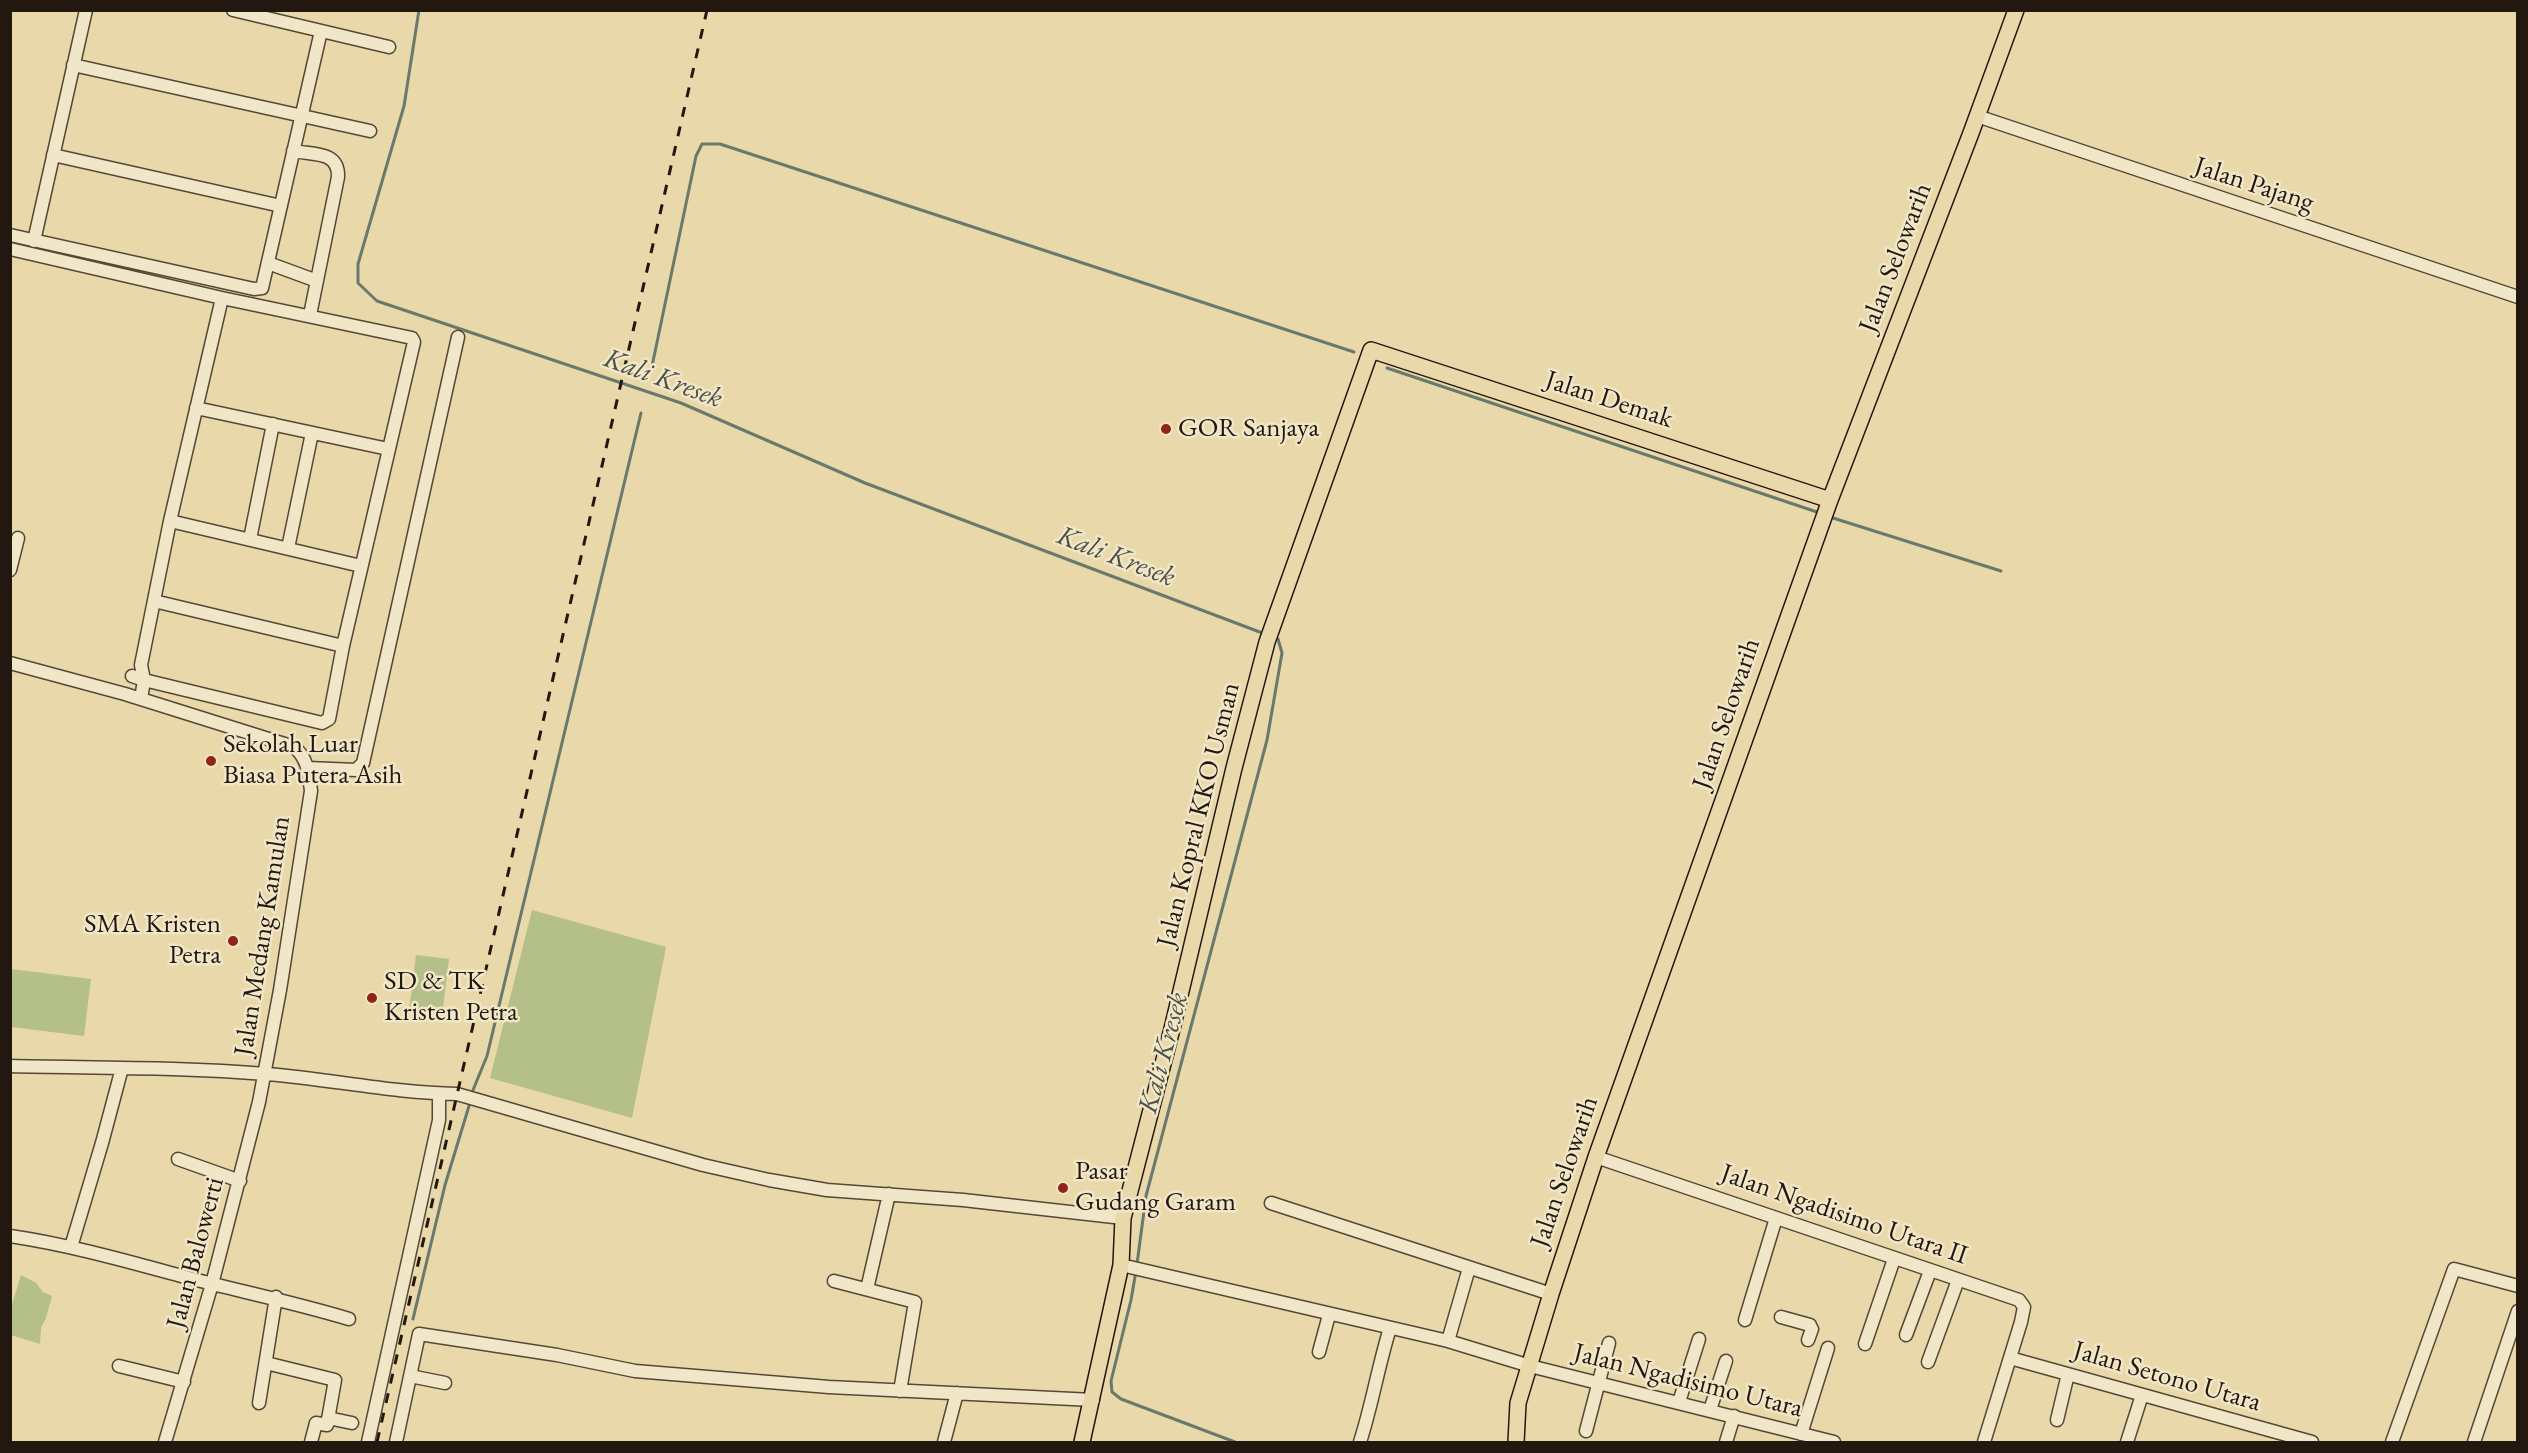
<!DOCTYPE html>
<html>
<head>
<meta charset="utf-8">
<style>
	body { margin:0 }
	#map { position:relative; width:2528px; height:1453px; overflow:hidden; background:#e9d8a9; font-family:"EB Garamond",serif }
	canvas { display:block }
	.frame { position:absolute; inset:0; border:12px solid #23180f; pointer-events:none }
</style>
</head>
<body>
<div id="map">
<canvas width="2528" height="1453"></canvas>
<div class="frame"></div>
</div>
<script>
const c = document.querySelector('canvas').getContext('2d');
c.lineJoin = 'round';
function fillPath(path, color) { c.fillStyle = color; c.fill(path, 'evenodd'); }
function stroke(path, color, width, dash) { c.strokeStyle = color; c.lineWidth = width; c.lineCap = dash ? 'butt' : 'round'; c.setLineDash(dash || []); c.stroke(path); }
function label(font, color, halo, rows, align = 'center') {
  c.font = font + ' "EB Garamond",serif'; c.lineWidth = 5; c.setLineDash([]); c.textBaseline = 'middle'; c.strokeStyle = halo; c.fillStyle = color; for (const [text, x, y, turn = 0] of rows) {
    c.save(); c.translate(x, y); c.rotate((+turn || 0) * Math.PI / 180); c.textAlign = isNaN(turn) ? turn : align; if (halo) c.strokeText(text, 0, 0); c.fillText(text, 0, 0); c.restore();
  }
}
fillPath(new Path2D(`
	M532 910 666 947 632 1118 490 1078Z
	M416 955 449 959 442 1016 409 1011Z
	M11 969 91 979 84 1036 11 1027Z
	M21 1275 36 1283 43 1292 52 1296 46 1318 41 1328 40 1344 11 1335V1308Z`), '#b4bf8a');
stroke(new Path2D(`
	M419 10 404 106 358 264V283L377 301 681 403 865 483 1265 634
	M1387 368 1817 512
	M651 371 696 156 702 144H720L1354 352
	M1833 518 2001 571
	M473 1090 487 1056 641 413
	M1137 1264 1146 1196 1267 740 1282 653 1278 639 1274 638
	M1136 1271 1131 1300 1111 1381 1112 1392 1121 1399 1235 1442
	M413 1319 445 1185 469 1106`), '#69796d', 3);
const minor = new Path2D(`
	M233 10 389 47
	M73 65 370 131
	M1977 116 2518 297
	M293 151C314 155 339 151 338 177L310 315
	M53 155 281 206
	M10 235 254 289 262 288 321 31
	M34 241 86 10
	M10 249 222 298
	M268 263 317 281
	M196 408 388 449
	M170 521 361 566
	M250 539 273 424
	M288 548 312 433
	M10 570 18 538
	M154 601 343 646
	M10 663 125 694 294 747C308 758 309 775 311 791L280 990 259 1102 212 1284 165 1442
	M132 676 144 680 322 723 329 719 343 646 414 342 412 338 222 298 170 521 141 665 144 680 141 699
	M308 768 356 770 363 763 458 337
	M10 1066C96 1068 181 1067 266 1074 330 1079 393 1093 457 1094L703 1165 769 1180 827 1190 963 1200 1123 1218
	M1596 1157 2019 1300 2024 1307 2021 1322 1984 1442
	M178 1159 240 1181
	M1271 1203 1551 1294
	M10 1236C71 1245 130 1262 189 1278 243 1292 296 1303 349 1319
	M71 1247 102 1143 122 1068
	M1121 1265 1448 1341 1530 1366 1834 1442
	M834 1281 915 1302 900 1391
	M867 1289 889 1194
	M1781 1317 1810 1325
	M1745 1320 1776 1218
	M1906 1335 1930 1271
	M1808 1340 1812 1329
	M1448 1341 1469 1268
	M1865 1344 1894 1259
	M1319 1352 1329 1315
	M2010 1358 2312 1442
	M1928 1362 1958 1280
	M266 1363 335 1380 327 1425 316 1423 311 1442
	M119 1366 184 1382
	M410 1376 445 1383
	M1679 1402 1699 1339
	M259 1403 276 1297
	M1710 1410 1726 1361
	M328 1418 352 1423
	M2057 1420 2068 1374
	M1586 1431 1609 1343
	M1801 1434 1828 1348
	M368 1442 439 1120V1094
	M396 1442 419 1334 557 1355 635 1371 829 1387 1093 1400
	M944 1442 957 1393
	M1360 1442C1372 1405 1378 1367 1390 1328
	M1726 1442 1734 1416
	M2127 1442 2142 1395
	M2392 1442 2454 1269 2518 1286
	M2474 1442 2518 1311`);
const major = new Path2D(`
	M1082 1442 1121 1265 1123 1218 1172 1029 1234 768 1267 642 1371 350 1830 500
	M1516 1442 1518 1403 1551 1294 1596 1157 1830 500 1971 133 2016 10`);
stroke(minor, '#544836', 15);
stroke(major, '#23180f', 18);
stroke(minor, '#f1e6c7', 12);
stroke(major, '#e9d8a9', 15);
stroke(new Path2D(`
	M377 1442 707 10`), '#23180f', 3, [10, 10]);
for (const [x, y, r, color] of [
	[1166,429,6,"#8f2418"],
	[211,761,6,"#8f2418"],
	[233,941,6,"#8f2418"],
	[372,998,6,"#8f2418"],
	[1063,1188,6,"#8f2418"]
]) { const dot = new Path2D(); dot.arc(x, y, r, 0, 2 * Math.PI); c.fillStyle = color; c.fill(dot); stroke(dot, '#f1e6c7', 2); }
label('27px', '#23180f', '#f1e6c7', [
	["Jalan Pajang",2254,185,18],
	["Jalan Selowarih",1896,258,-69],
	["Jalan Demak",1609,400,18],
	["Jalan Selowarih",1727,714,-71],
	["Jalan Kopral KKO Usman",1199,815,-76],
	["Jalan Medang Kamulan",263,936,-81],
	["Jalan Selowarih",1565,1172,-71],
	["Jalan Ngadisimo Utara II",1844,1215,19],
	["Jalan Balowerti",196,1253,-75],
	["Jalan Setono Utara",2167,1377,16],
	["Jalan Ngadisimo Utara",1688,1381,14]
]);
label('27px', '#23180f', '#f1e6c7', [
	["GOR Sanjaya",1178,429],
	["Sekolah Luar",223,745],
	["Biasa Putera Asih",223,776],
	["SMA Kristen",221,925,"right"],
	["Petra",221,956,"right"],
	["SD & TK",384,982],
	["Kristen Petra",384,1013],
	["Pasar",1075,1172],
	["Gudang Garam",1075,1203]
], 'left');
label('italic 28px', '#4c5046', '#f1e6c7', [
	["Kali Kresek",663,379,20],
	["Kali Kresek",1116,557,21],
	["Kali Kresek",1164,1053,-75]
]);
</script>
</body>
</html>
